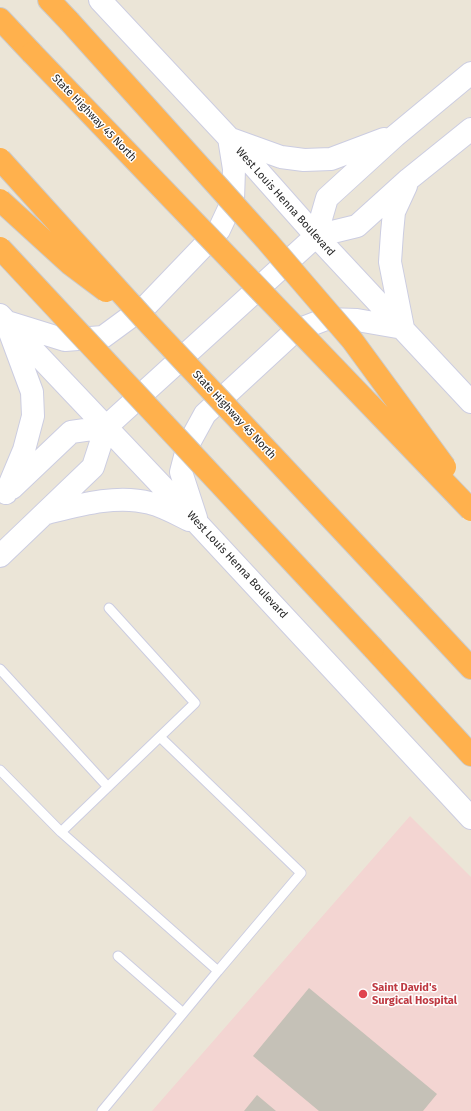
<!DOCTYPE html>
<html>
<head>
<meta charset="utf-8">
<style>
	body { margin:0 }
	canvas { display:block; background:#ebe5d7 }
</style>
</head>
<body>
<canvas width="471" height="1111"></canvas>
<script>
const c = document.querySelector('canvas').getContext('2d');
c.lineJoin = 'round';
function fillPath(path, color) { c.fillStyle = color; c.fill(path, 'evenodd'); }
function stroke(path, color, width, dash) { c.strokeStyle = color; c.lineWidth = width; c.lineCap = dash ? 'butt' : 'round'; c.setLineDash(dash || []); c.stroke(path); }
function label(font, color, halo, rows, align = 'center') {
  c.font = font + ' "Fira Sans",sans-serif'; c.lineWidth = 3; c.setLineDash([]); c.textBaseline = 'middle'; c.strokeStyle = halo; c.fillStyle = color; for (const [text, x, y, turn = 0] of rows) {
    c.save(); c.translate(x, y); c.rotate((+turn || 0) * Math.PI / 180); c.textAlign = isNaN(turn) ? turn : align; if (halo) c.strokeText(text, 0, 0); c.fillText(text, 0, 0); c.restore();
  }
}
fillPath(new Path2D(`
	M410 816 471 877V1111H152Z`), '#f3d5d2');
fillPath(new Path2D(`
	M309 988 437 1094 423 1111H319L253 1056Z
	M257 1095 276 1111H244Z`), '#c5c1b7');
const service = new Path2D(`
	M0 669 108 787
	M160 737 301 873 218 971
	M0 770 61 832
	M118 956 183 1013
	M102 1111 218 971 61 832 195 703 109 608`);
const secondary = new Path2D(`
	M100 0 229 138 316 236 471 402
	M231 139 281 157 304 160 331 159 384 139
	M316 236 327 198 395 136 471 73
	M0 315 198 524 471 818
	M7 322 65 340 103 337 148 304 219 230 233 200 234 169 229 138
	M403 328 390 262 392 233 394 212 406 186
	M12 488 71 432 106 427
	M6 493 24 450 33 416 32 392 9 330
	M47 513C79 505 117 494 150 503 163 506 177 514 189 520
	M196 518 181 472 188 445 205 414 295 331 326 319 357 320 403 328
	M0 556 93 467 106 427 316 236 357 226 409 179 471 129`);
const motorway = new Path2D(`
	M49 0 69 21
	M0 19 32 53
	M414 607 471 668
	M373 648 471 755`);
stroke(service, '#cccde1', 11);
stroke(secondary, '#cccde1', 24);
stroke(motorway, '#cbcbcb', 24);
stroke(service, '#fff', 9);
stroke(secondary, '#fff', 22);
stroke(motorway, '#ffb14d', 22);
const motorwayBridge = new Path2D(`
	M69 21 267 241 352 340 445 467
	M32 53 471 510
	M0 159 150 325 414 607
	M0 200 70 264 106 291
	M0 248 373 648`);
stroke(motorwayBridge, '#cbcbcb', 24, []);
stroke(motorwayBridge, '#ffb14d', 22);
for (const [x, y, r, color] of [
	[363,994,5,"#e0444e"]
]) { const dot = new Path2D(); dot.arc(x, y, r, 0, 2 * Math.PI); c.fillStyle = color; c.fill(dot); stroke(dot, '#fff', 1.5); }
label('11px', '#272727', '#fff', [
	["State Highway 45 North",94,118,46],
	["West Louis Henna Boulevard",285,202,48],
	["State Highway 45 North",234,415,47],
	["West Louis Henna Boulevard",237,565,47]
]);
label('bold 11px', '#be3a42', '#fff', [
	["Saint David's",372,988],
	["Surgical Hospital",372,1001]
], 'left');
</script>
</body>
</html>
